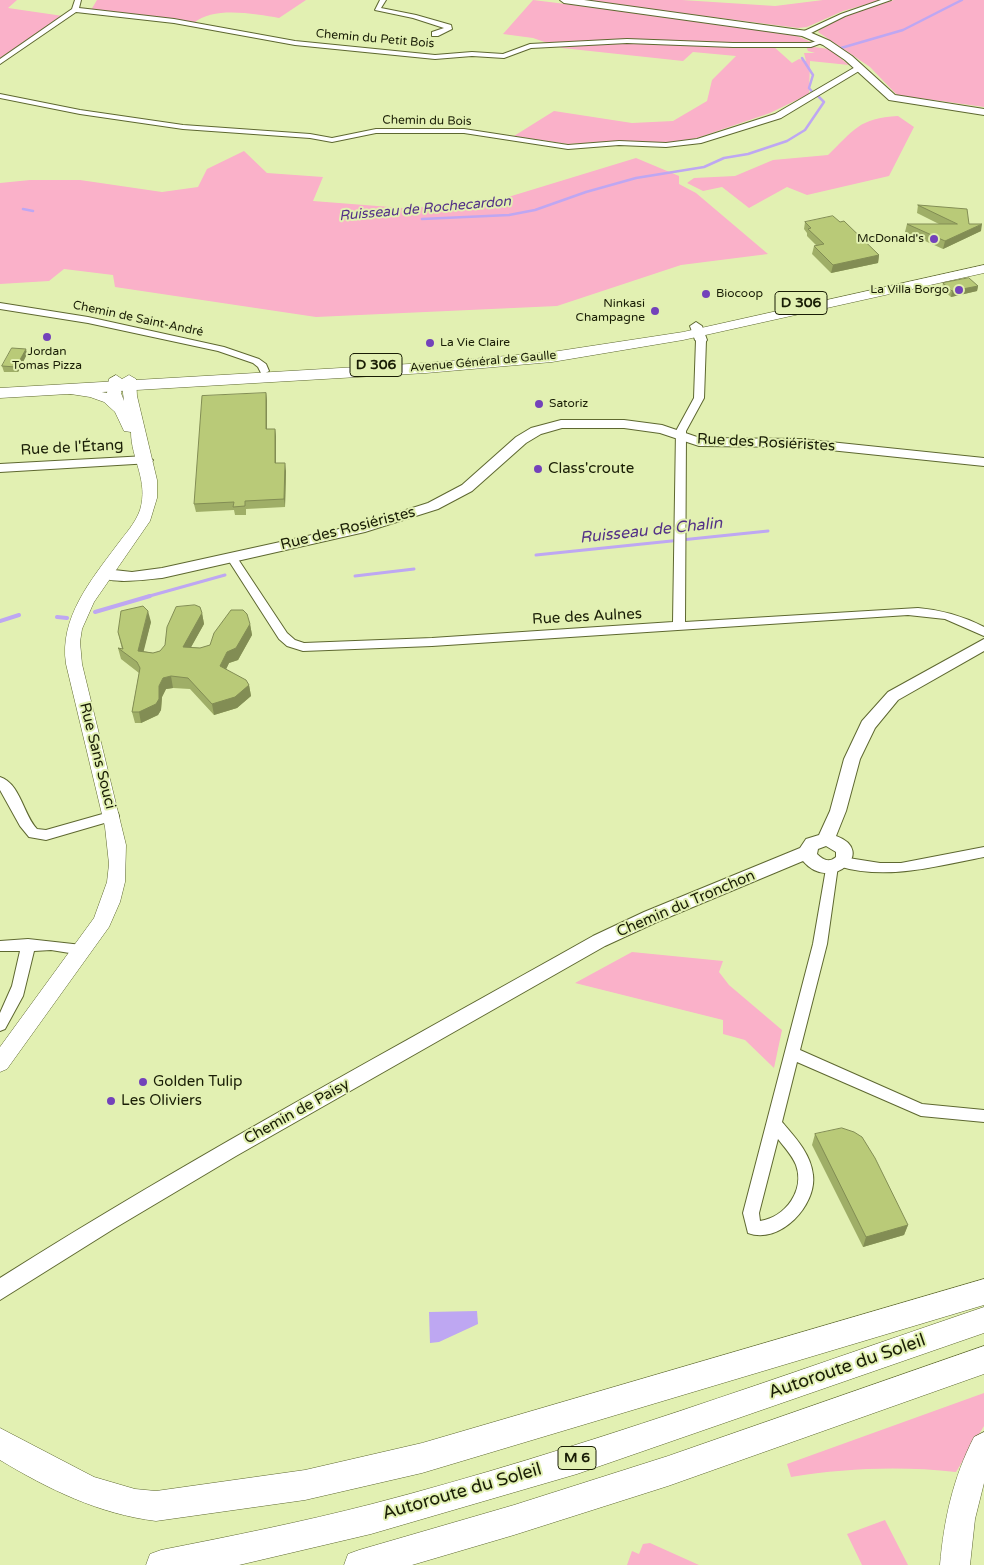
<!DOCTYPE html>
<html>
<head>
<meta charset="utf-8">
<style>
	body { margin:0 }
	canvas { display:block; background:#e2f0b2 }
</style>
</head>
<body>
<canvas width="984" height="1565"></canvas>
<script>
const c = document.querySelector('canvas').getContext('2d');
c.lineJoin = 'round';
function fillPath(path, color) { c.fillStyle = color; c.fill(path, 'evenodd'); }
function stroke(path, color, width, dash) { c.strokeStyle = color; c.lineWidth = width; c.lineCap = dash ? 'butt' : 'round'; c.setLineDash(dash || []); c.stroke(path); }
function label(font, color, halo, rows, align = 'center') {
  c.font = font + ' "Varela Round",sans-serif'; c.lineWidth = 4; c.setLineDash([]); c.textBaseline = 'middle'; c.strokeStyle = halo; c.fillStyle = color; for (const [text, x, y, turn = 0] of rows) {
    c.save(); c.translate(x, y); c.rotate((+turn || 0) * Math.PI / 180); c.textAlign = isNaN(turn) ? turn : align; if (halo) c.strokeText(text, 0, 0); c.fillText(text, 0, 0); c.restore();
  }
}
fillPath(new Path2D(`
	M0 0H17L8 8 63 16 0 58Z
	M97 0H306L279 18C256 14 213 6 194 23L91 10Z
	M533 0 786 31 811 42 773 46 792 63 799 59 806 61 804 53H815L808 51 806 46 829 49 849 65 810 61 809 94 770 113 697 138 666 143 617 141 568 144 514 136 554 111 632 123 673 121 707 101 712 80 736 56 693 52 683 61 562 48 533 38 503 34Z
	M579 0H682L775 6 823 0H882L843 11 807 27 798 28Z
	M894 0H984V107L897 95 870 67 818 32 820 29 848 15Z
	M898 116 914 127 889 176 807 195 787 187 749 208 722 187 703 191 687 183 694 178 735 176 773 160 828 155C854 130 859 118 898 116Z
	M244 151 267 173 323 177 313 201 403 208 482 205 636 158 679 176V184L696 193 768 254 681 265 557 306 316 317 115 287 113 275 64 269 49 281 0 284V183L30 180H80L162 192 198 187 207 169Z
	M632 952 723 961 719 972 729 985 782 1030 774 1068 745 1040 723 1034V1020L575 983Z
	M984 1393V1426L956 1472C901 1466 846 1468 791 1477L787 1464Z
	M885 1520 908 1565H862L847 1534Z
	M650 1543 699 1565H627L632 1551 639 1554 643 1544Z`), '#fab1c9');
fillPath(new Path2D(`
	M477 1311 478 1324 439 1342 430 1343 429 1312Z`), '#bea7f2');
stroke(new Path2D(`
	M841 48 903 30 962 0
	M802 58 813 75 809 88 814 94
	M23 209 33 211
	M422 219 509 215 535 210 586 192 636 178 704 167 724 158 748 154 787 141 805 130 824 102 818 96`), '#bea7f2', 2.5);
stroke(new Path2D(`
	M536 555 768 531
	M355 576 414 569
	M146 597 225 575`), '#bea7f2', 3);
stroke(new Path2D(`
	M95 612 150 596
	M57 617 67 618
	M0 621 19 615`), '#bea7f2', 4);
const minor = new Path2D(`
	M75 0H81L79 8 174 19 295 41 435 55 472 52 503 54 530 44 627 39 733 43H810L823 39 827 41 811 47H733L627 43 531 48 504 58 472 56 435 59 295 45 174 23 76 12 0 64V59L72 9Z
	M380 0H386L381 8 416 15 451 25 452 29 438 36H432V32L444 28 413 18 375 10Z
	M881 0H891L845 16 807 35 800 33 841 14Z
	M857 66 864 68 781 118 701 143 666 147 619 145 568 149 464 133H376L332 142 310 138 183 129 80 114 0 98V94L80 110 183 125 310 134 332 138 376 129H464L568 145 619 141 666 143 697 139 775 114Z
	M0 303 88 317 224 347 259 359 266 364 269 371 264 374 261 373 258 367 253 363 218 351 88 323 0 309Z
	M701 337 706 340 704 398 686 431 685 622 918 608C942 610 963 616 984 627V636L945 619 908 615 432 646 303 651 287 646 279 639 227 558 228 556H236L287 633 295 640 304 643 432 638 673 622 676 431 694 398 696 340Z
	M0 777C20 783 24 816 37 829L46 830 113 811 118 813 119 816 118 819 46 840 29 837 20 826 0 790Z
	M984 847V857C936 866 887 881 838 866L827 944 800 1050 922 1104 984 1110V1122L921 1116 797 1062 782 1122C795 1137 811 1154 813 1175 817 1205 780 1245 748 1233L743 1213 813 944 827 863H836L837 858 842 857 880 863H901ZM778 1139C784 1147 792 1155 796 1165 805 1190 786 1217 760 1221L759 1213Z
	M28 939 82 945 87 946 89 950 87 954 82 955 51 950 34 951 23 996 5 1029 0 1031V1013L12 986 20 951H0V941Z`);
const tertiary = new Path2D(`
	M560 0H584L807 31 830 41 852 56 895 95 984 109V115L889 100 845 60 823 45 802 36 564 3Z
	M696 322 702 326 707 340 705 343 701 344 695 340 690 326Z
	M561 420H624L662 425 700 438 801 439 984 458V466L801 447 699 446 660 433 624 428H562L541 434 526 443 472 491 438 509 365 532 162 578C148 579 107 586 98 574L105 569 132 572 162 568 362 524 428 503 462 485 516 437 531 428Z
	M146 456 153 460 151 463 0 472V464Z
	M984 639V651L898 700 875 728 860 759 846 811 836 836C878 851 831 894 803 861L657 922 605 946 236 1156 115 1228 0 1300V1278C193 1156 394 1048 593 936L644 912 800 848 806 839 819 835 830 811 844 759 862 721 888 692ZM826 846 836 852V857C829 863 823 860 817 854L818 849Z`);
const secondary = new Path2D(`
	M116 375 122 379 129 375 136 379 137 396 157 480V498L150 521 94 602 82 629 80 642 82 664 126 845 125 882 120 902 109 927 7 1069 0 1072V1047L94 918 107 882 109 864 105 827 66 664C59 618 91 580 117 545 125 534 135 524 140 510 149 481 131 459 131 432L124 431 115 412 104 402 90 397 64 393 62 390 69 386 107 393 109 379ZM122 385 124 401 121 393Z`);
const primary = new Path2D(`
	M984 265V273L683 340 552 362 426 373 0 398V388L426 363 552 352 683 332Z`);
const trunk = new Path2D(`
	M984 1279V1305L422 1473 305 1500 156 1521C99 1514 48 1489 0 1460V1428L94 1477 135 1489 156 1491 305 1470 422 1443Z
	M984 1307V1333L577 1474 371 1534 239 1565H146L150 1554 161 1550C232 1536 302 1522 372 1504 579 1450 781 1376 984 1307Z
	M984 1346V1374L668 1486 514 1535 412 1565H344L348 1554 359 1550 514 1505 668 1456Z
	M984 1432V1483L975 1519 970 1565H940C944 1519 953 1478 974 1437Z`);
stroke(minor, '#5e6830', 2);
stroke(tertiary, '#5e6830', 2);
stroke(secondary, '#5e6830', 1);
stroke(primary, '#5e6830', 1);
stroke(trunk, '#5e6830', 1);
fillPath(minor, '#fff');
fillPath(tertiary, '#fff');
fillPath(secondary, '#fff');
fillPath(primary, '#fff');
fillPath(trunk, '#fff');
fillPath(new Path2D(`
	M918 205 969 224 981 231 943 249 905 232 907 224H939L917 213Z
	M805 222H840L879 255 878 263 831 273 812 254 814 246 816 245 807 236V233L804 229Z
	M943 283 978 286 977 291 951 297 942 289Z
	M27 354 18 372H4L2 366Z
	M266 393 267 401V429H275L276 437V463L286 471 285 507 246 509V515H235L234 510 196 512 194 504Z
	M202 613 204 624 191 647 200 648 210 645 250 624 252 635 238 660 229 663 226 669 249 685 251 696 237 708 214 715 190 689 173 688 166 689 162 697 161 710 158 715 141 723H135L132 712 139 673 121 659 118 648 122 649 118 632 151 622 143 651 153 653 160 651Z
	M815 1134 908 1225 904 1235 863 1247 812 1145Z`), '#9fae67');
fillPath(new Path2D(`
	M982 224 981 231 943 249 945 241Z
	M879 255 878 263 831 273 833 265Z
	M978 286 977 291 951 297 952 291Z
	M26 349 27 354 18 372 16 367Z
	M266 393 267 401V438L266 429Z
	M275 429 276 437V472L275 463Z
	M285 463 286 471 285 507 284 499Z
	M148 611 151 622 141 662 138 651Z
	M202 613 204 624 185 658 183 647Z
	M250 624 252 635 238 660 229 663 222 678 220 666 227 652Z
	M171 676 173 688 166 689 162 697 161 710 158 715 141 723 139 712 159 686 163 678Z
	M249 685 251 696 237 708 214 715 212 704Z
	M908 1225 904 1235 863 1247 866 1237Z`), '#828d54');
const building = new Path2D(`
	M918 205 967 209 969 224H982L945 241 907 224H957Z
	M833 216 840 222 844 221 879 255 833 265 814 246 824 244 808 229 811 228 805 222Z
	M969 278 978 286 952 291 943 283Z
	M12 348 26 349 16 367 2 366Z
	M266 393V429H275V463H285L284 499 245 501V506L233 507 234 502 194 504 202 396Z
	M195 605 200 607 202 613 183 647 200 648 210 645 214 633 231 610H243L247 614 250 624 236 648 227 652 220 666 246 680 249 685 235 697 212 704 188 678 171 676 163 678 159 686V699L156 704 139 712H132L140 668 137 662 118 648 123 649 118 632 121 611 143 606 148 611 138 651 153 653 160 651 165 645 167 627 176 607Z
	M842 1128 854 1132 862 1137 875 1158 908 1225 866 1237 815 1134Z`);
fillPath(building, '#b9ca78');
stroke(building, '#828d54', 1);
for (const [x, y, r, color] of [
	[934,239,5,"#7342ba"],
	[959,290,5,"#7342ba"],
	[706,294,5,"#7342ba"],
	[655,311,5,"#7342ba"],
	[47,337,5,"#7342ba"],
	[430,343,5,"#7342ba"],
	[539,404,5,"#7342ba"],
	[538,469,5,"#7342ba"],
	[143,1082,5,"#7342ba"],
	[111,1101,5,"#7342ba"]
]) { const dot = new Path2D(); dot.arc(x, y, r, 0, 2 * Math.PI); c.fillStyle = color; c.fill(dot); stroke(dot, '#e2f0b2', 2); }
label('12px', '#191d05', '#e2f0b2', [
	["Chemin du Petit Bois",375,39,5],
	["Chemin du Bois",427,121,1],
	["Chemin de Saint-André",138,319,12],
	["Avenue Général de Gaulle",483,362,-5]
]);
label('12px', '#191d05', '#e2f0b2', [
	["McDonald's",924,239],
	["La Villa Borgo",949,290],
	["Biocoop",716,294,"left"],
	["Ninkasi",645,304],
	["Champagne",645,318],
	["La Vie Claire",440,343,"left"],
	["Jordan",47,352,"center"],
	["Tomas Pizza",47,366,"center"],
	["Satoriz",549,404,"left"]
], 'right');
label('italic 14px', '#533187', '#e2f0b2', [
	["Ruisseau de Rochecardon",425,209,-5]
]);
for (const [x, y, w] of [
	[801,303,52],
	[376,365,52],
	[577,1458,38]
]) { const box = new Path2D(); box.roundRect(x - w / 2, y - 11.5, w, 23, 4); c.fillStyle = '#e2f0b2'; c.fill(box); stroke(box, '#191d05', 1); }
label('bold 14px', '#191d05', null, [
	["D 306",801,303],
	["D 306",376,365],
	["M 6",577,1458]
]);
label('15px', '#191d05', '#e2f0b2', [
	["Rue des Rosiéristes",766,443,3],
	["Rue de l'Étang",72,448,-3],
	["Rue des Rosiéristes",348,529,-14],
	["Rue des Aulnes",587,617,-3],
	["Rue Sans Souci",97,756,76],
	["Chemin du Tronchon",686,904,-23],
	["Chemin de Paisy",297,1112,-29]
]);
label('15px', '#191d05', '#e2f0b2', [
	["Class'croute",548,469],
	["Golden Tulip",153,1082],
	["Les Oliviers",121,1101]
], 'left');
label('italic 16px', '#533187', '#e2f0b2', [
	["Ruisseau de Chalin",651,531,-6]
]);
label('18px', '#191d05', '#e2f0b2', [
	["Autoroute du Soleil",847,1367,-19],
	["Autoroute du Soleil",462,1492,-16]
]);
</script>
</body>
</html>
